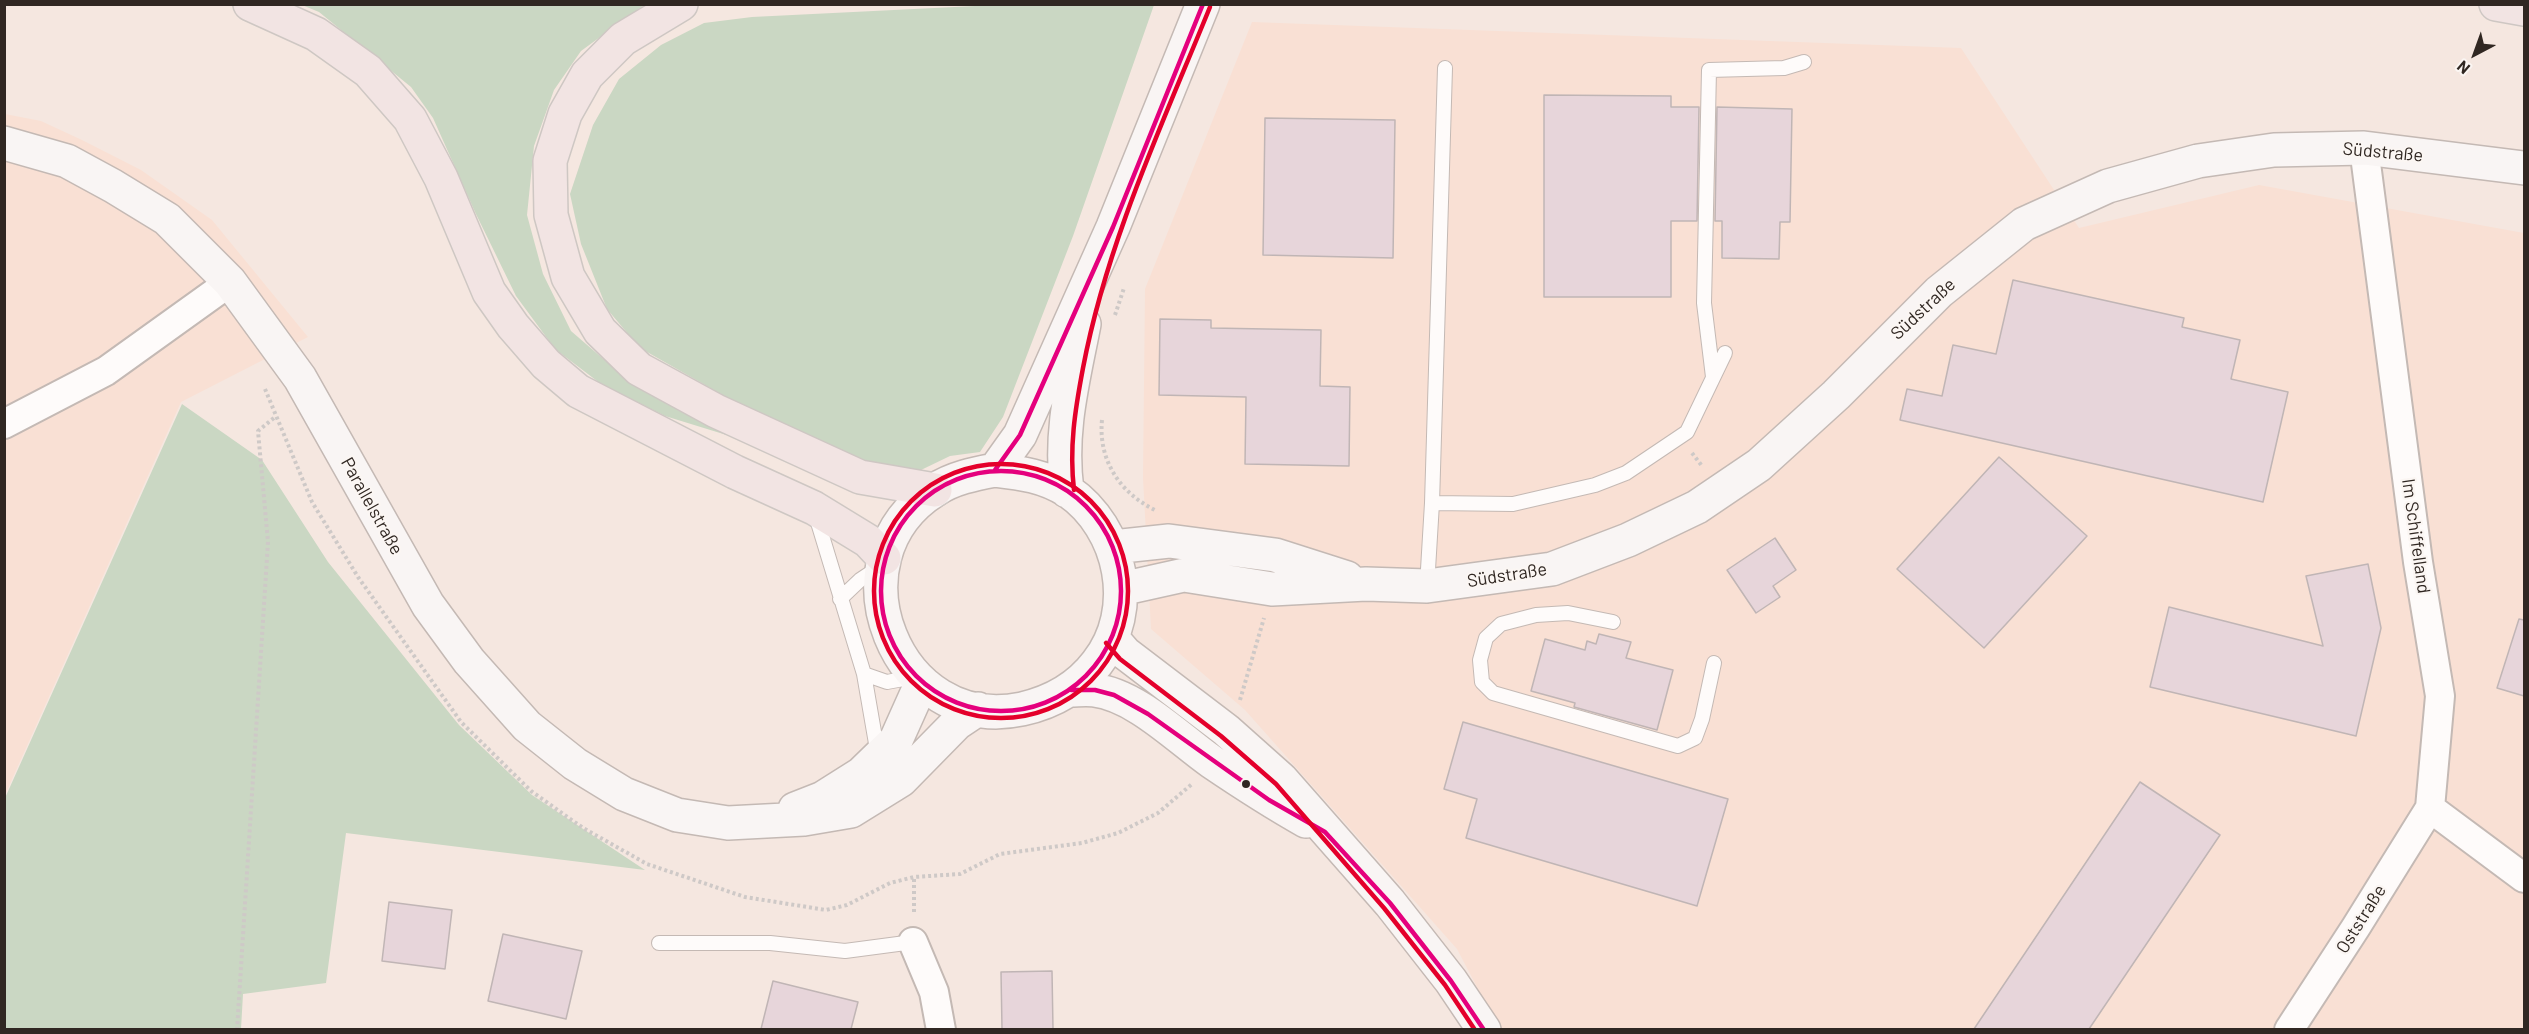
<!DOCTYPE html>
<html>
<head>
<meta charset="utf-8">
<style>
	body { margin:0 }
	#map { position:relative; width:2529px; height:1034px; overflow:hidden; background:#f5e7e0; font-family:Barlow,sans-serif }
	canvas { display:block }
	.frame { position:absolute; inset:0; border:6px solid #302722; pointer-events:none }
	.north { position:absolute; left:2445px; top:24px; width:60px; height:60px; -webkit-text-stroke:4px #fbf6f3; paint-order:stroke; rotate:221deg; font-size:16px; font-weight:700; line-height:24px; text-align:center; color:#302722 }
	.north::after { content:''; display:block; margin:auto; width:21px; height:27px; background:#302722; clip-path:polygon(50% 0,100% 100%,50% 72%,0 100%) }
</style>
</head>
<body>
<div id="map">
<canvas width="2529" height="1034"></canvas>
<div class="frame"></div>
<div class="north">N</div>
</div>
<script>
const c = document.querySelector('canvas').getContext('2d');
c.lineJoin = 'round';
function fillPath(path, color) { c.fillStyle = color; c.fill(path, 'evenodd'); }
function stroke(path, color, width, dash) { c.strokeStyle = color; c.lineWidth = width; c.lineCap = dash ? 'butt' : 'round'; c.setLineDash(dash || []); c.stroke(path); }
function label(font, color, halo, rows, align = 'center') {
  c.font = font + ' Barlow,sans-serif'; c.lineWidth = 4.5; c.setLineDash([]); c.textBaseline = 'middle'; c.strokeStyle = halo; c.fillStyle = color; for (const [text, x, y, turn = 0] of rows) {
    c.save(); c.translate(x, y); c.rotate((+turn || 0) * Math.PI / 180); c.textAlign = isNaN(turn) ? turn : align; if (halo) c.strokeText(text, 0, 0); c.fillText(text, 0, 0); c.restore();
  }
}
fillPath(new Path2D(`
	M1252 22 1961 48 2079 228 2259 185 2524 233V1029H1499L1457 949 1245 710 1151 629 1143 478 1145 289Z
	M5 114 41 121 82 140 141 170 212 220 308 337 181 402 5 795Z`), '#f9e0d4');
fillPath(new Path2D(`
	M302 5H644L581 51 554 90 534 146 527 215 543 274 571 331 608 363 669 403 733 437 665 416 601 384 555 349 516 296 475 212 433 118 411 87 319 12Z
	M995 5H1154L1073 236 1003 417 980 452 950 456 921 470 860 462 793 435 640 348 607 309 581 244 570 194 593 125 619 79 661 45 704 23 752 17Z
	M182 404 262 460 328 562 459 725 532 795 645 870 346 833 326 983 243 994 241 1029H5V798Z`), '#cad7c3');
const building = new Path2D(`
	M1544 95 1671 96V107H1699L1697 221H1671V297H1544Z
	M1717 107 1792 109 1790 222H1780L1779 259 1722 258V221H1715Z
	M1265 118 1395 120 1393 258 1263 255Z
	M2013 280 2184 318 2182 327 2240 340 2231 379 2288 392 2263 502 1900 420 1907 389 1942 396 1953 345 1996 354Z
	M1160 319 1211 320V328L1321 330 1320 386 1350 387 1349 466 1245 464 1246 397 1159 395Z
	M1999 457 2087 536 1984 648 1897 569Z
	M1775 538 1796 570 1773 586 1780 597 1756 613 1727 570Z
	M2368 564 2381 628 2356 736 2150 687 2169 607 2323 646 2306 576Z
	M2519 619 2524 620V696L2497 688Z
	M1599 634 1631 642 1626 658 1673 670 1657 730 1574 707 1575 703 1531 691 1545 639 1585 650 1587 641 1596 644Z
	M1463 722 1728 799 1697 906 1466 838 1477 799 1444 789Z
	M2140 782 2220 835 2089 1029H1974Z
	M389 902 452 910 445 969 382 961Z
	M503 934 582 951 566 1019 488 1001Z
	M1052 971 1053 1029H1002L1001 972Z
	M773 981 858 1002 851 1029H761Z`);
fillPath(building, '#e7d5da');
stroke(building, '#c0b5b5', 1.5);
const lane = new Path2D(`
	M1713 377 1704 303 1709 70 1784 68 1804 62
	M1432 503 1513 504 1595 485 1626 473 1687 432 1725 353
	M816 516 864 674 878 755
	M1427 586 1432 503 1445 68
	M840 599 860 580 881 566
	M1613 622 1568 613 1536 615 1501 624 1486 638 1480 660 1482 682 1493 693 1678 746 1695 738 1702 719 1714 663
	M864 674 887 682 914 677
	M659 943H770L845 951 913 942`);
const street = new Path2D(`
	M2364 148 2418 562 2440 696 2430 808 2524 878
	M4 424 106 371 230 282
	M913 942 934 992 941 1030
	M2289 1030 2356 927 2430 808`);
const secondary = new Path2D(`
	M4 143 67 161 113 186 167 219 230 282 300 378 428 605 469 661 527 726 575 764 624 794 677 815 728 823 804 819 851 811 901 780 957 723 978 709
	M995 470C1021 473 1045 476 1068 491 1122 528 1139 610 1097 663 1078 688 1053 702 1022 709 897 736 825 559 935 490 953 478 974 474 995 470L1020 435 1113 227 1203 4
	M1067 491C1059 432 1073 381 1084 324
	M1113 547 1169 541 1275 555 1347 578
	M1121 589 1184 575 1272 589 1366 584 1427 586 1552 569 1628 540 1697 507 1759 465 1836 395 1939 292 2024 224 2108 186 2198 161 2274 150 2364 148 2524 168
	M1112 638 1125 653 1226 730 1281 779 1390 903 1451 981 1484 1030
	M1071 690C1078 690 1086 689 1094 690 1136 695 1178 738 1212 762 1243 783 1274 803 1306 821
	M795 809 823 798 861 774 896 740 922 682`);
const highway = new Path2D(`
	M250 4 316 34 368 71 410 119 441 178 489 292 513 326 546 364 578 391 735 472 814 508 868 541 884 558
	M681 4 623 39 587 75 565 114 550 161 551 215 568 277 600 331 639 369 716 411 860 477 935 490
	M2496 4 2524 9`);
stroke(lane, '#c4b9b4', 16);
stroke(street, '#c4b9b4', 32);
stroke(secondary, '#c4b9b4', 36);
stroke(highway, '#cec7c3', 36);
stroke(new Path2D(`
	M1115 315 1124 288
	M265 389 312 502 358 577 461 722 531 791 583 828 647 864 745 897 826 910 847 905 890 883 914 877 960 874 1000 854 1082 843 1118 833 1158 813 1192 784
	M1102 420C1098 460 1120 493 1155 510
	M1692 453 1702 466
	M1240 700 1264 618
	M914 912V877
	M237 1030 268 542 258 431 275 417`), '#cec9c7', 4, [3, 3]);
stroke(lane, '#fefbfa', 14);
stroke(street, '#fefbfa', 28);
stroke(secondary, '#f9f5f4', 33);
stroke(highway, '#f2e4e3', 33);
stroke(new Path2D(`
	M995 470 1020 435 1113 227 1203 4
	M881 591a120 120 0 1 1 240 0a120 120 0 1 1-240 0Z
	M1071 690H1095L1114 695 1148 714 1269 800 1325 832 1390 903 1451 981 1484 1030`), '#e5007d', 4.5);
stroke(new Path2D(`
	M874 591a127 127 0 1 1 254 0a127 127 0 1 1-254 0Z
	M1074 490C1069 448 1075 410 1083 368 1107 242 1162 125 1210 7
	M1106 643 1120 659 1221 736 1276 784 1384 908 1445 985 1475 1030`), '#e4002b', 4.5);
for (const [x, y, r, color] of [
	[1246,784,5,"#302722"]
]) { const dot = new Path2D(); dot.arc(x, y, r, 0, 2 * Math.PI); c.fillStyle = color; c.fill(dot); stroke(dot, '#fbf6f3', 2); }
label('18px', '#302722', '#fbf6f3', [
	["Südstraße",2383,152,5],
	["Südstraße",1923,309,-43],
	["Parallelstraße",372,506,61],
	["Im Schiffelland",2416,536,82],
	["Südstraße",1507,575,-9],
	["Oststraße",2361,919,-58]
]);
</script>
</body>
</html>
